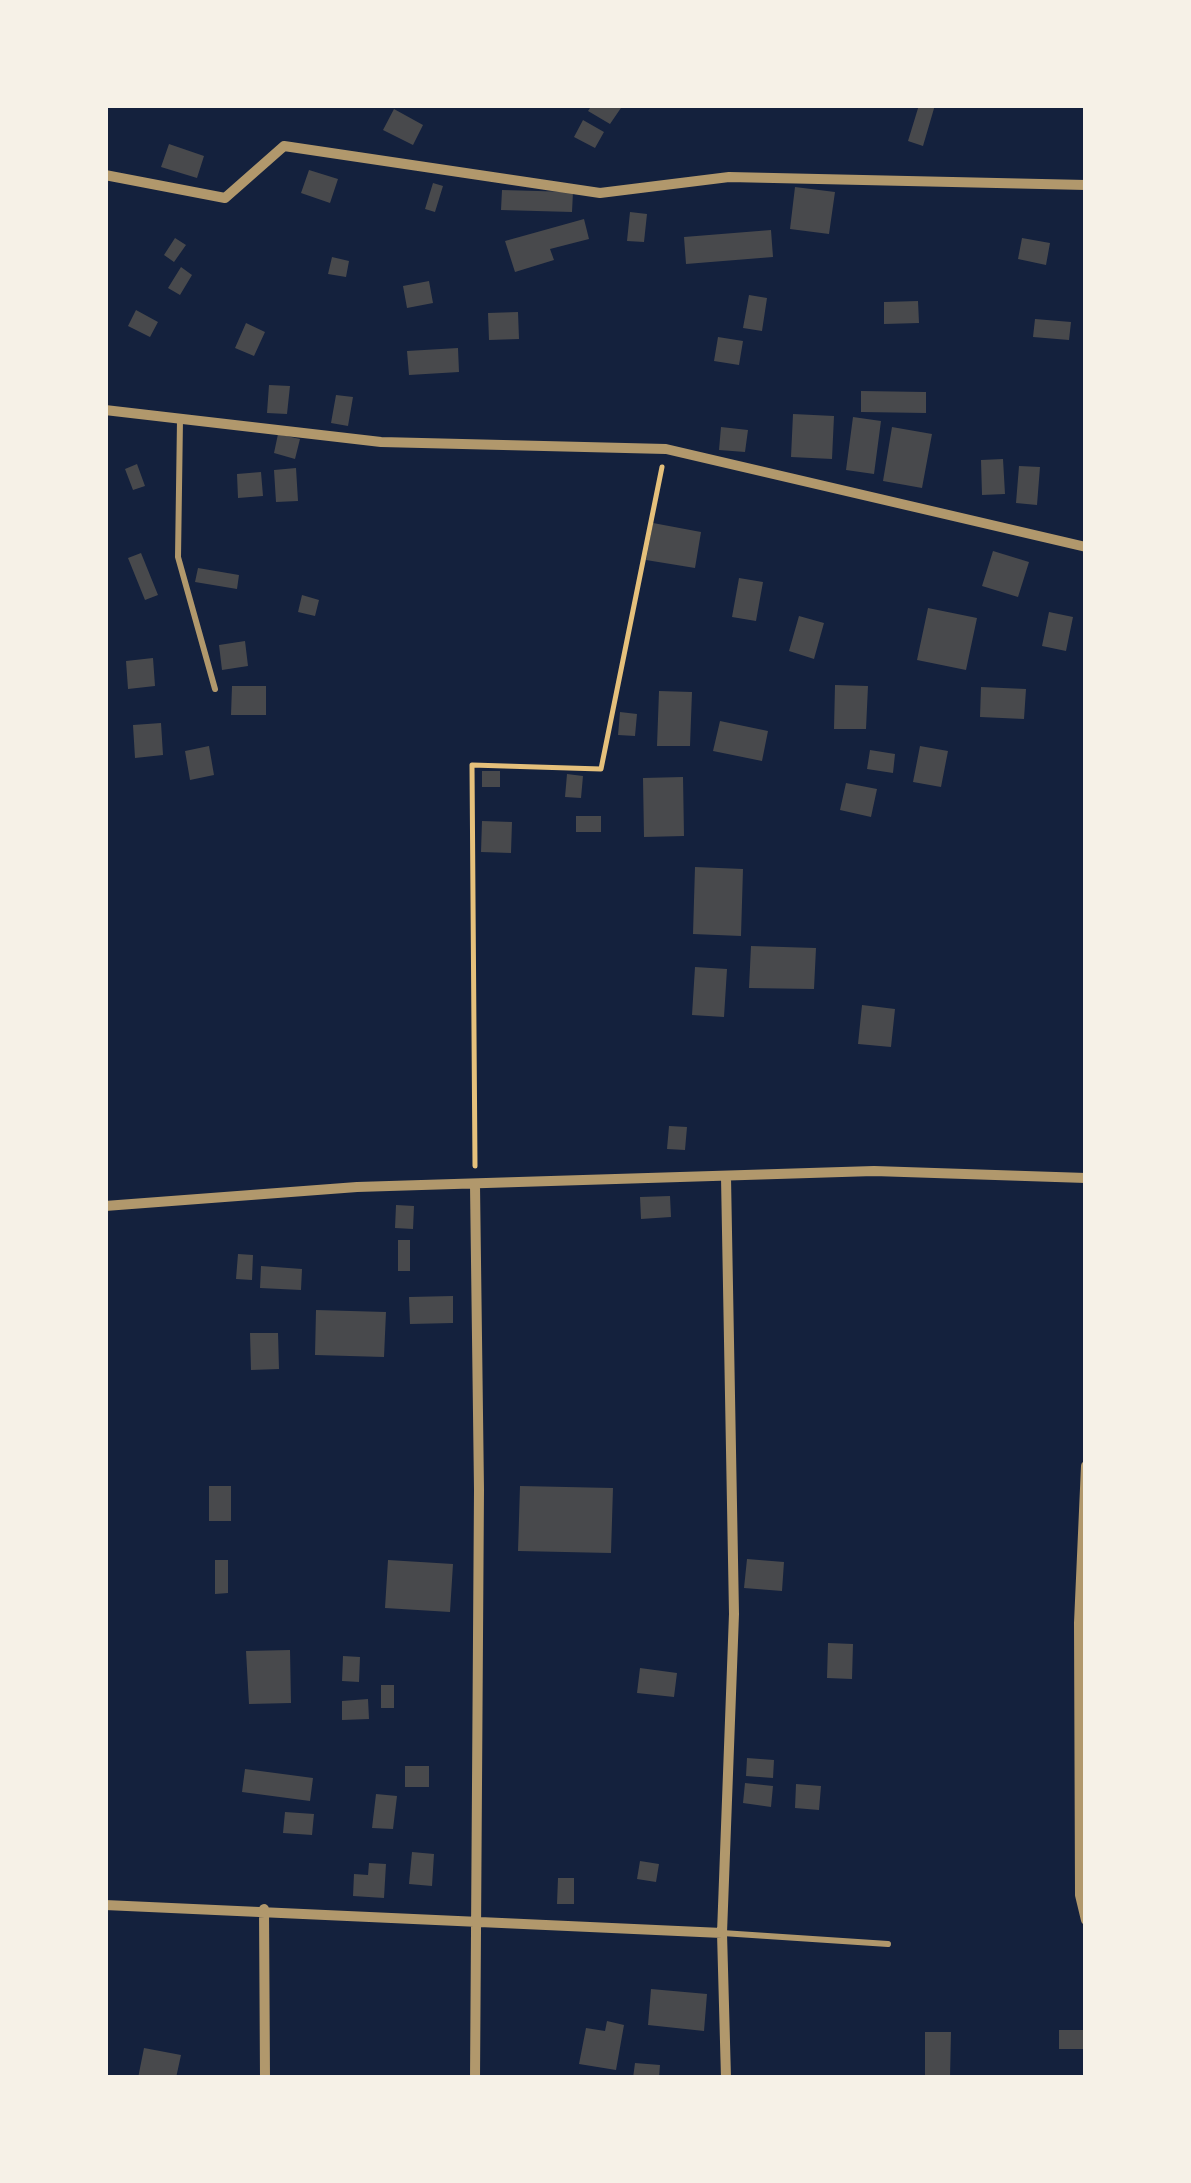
<!DOCTYPE html>
<html>
<head>
<meta charset="utf-8">
<style>
	body { margin:0 }
	#map { position:relative; width:1191px; height:2183px; overflow:hidden; background:#14213d; font-family:"IBM Plex Serif",serif }
	canvas { display:block }
	.frame { position:absolute; inset:0; border:108px solid #f6f1e7; pointer-events:none }
</style>
</head>
<body>
<div id="map">
<canvas width="1191" height="2183"></canvas>
<div class="frame"></div>
</div>
<script>
const c = document.querySelector('canvas').getContext('2d');
c.lineJoin = 'round';
function fillPath(path, color) { c.fillStyle = color; c.fill(path, 'evenodd'); }
function stroke(path, color, width, dash) { c.strokeStyle = color; c.lineWidth = width; c.lineCap = dash ? 'butt' : 'round'; c.setLineDash(dash || []); c.stroke(path); }
fillPath(new Path2D(`
	M592 105H623L610 124 588 111Z
	M919 105H935L923 146 908 141Z
	M394 109 423 125 413 145 383 130Z
	M583 120 604 132 595 148 574 137Z
	M169 144 204 156 197 178 161 167Z
	M309 170 338 179 330 203 301 193Z
	M433 183 443 186 435 212 425 209Z
	M795 187 835 192 829 234 790 229Z
	M502 190 573 192 572 212 501 210Z
	M630 212 647 214 644 242 627 241Z
	M584 219 589 239 550 249 554 260 515 272 505 241Z
	M771 230 773 257 686 264 684 237Z
	M175 238 186 245 174 262 164 255Z
	M1022 238 1050 243 1046 265 1018 259Z
	M332 257 349 261 346 277 328 274Z
	M181 267 192 275 180 295 168 288Z
	M429 281 433 303 407 308 403 286Z
	M749 295 767 298 762 331 743 328Z
	M918 301 919 323 884 324V302Z
	M136 310 158 322 150 337 128 326Z
	M518 312 519 339 489 340 488 313Z
	M1035 319 1071 322 1069 340 1033 337Z
	M246 323 265 332 254 356 235 348Z
	M718 337 743 341 739 365 714 361Z
	M458 348 459 372 409 375 407 351Z
	M269 385 290 386 287 414 267 413Z
	M861 391 926 392V413L861 412Z
	M336 395 353 397 348 426 331 423Z
	M793 414 834 416 832 459 791 457Z
	M853 417 881 421 874 474 846 470Z
	M721 427 748 430 745 452 719 450Z
	M892 427 932 434 922 488 883 481Z
	M278 434 300 439 295 459 274 453Z
	M1003 459 1005 494 982 495 981 460Z
	M137 464 145 486 133 490 125 469Z
	M1019 466 1040 467 1037 505 1016 503Z
	M296 468 298 501 276 502 274 470Z
	M261 472 263 496 238 498 237 474Z
	M653 523 701 532 695 568 646 560Z
	M993 551 1029 562 1018 597 982 586Z
	M141 553 158 595 145 600 128 558Z
	M198 568 239 575 237 589 195 582Z
	M739 578 763 582 756 621 732 617Z
	M302 595 319 600 315 616 298 612Z
	M928 608 977 618 966 670 917 660Z
	M1049 612 1073 617 1066 651 1042 646Z
	M799 616 824 623 814 659 789 651Z
	M245 641 248 666 222 670 219 645Z
	M153 658 155 686 128 689 126 661Z
	M835 685 868 686 866 729H834Z
	M232 686H266V715H231Z
	M981 687 1026 689 1024 719 980 717Z
	M659 691 692 692 690 746H657Z
	M620 712 637 714 635 736 618 735Z
	M720 721 768 731 762 761 713 751Z
	M161 723 163 755 135 758 133 725Z
	M209 746 214 775 190 780 185 751Z
	M920 746 948 751 941 787 913 782Z
	M870 750 895 754 893 773 867 769Z
	M482 771H500V787H482Z
	M567 774 583 776 581 798 565 797Z
	M683 777 684 836 644 837 643 778Z
	M846 783 877 789 871 817 840 810Z
	M576 816H601V832H576Z
	M482 821 512 822 511 853 481 852Z
	M695 867 743 869 741 936 693 934Z
	M751 946 816 948 814 989 749 988Z
	M695 967 727 969 724 1017 692 1015Z
	M862 1005 895 1009 891 1047 858 1044Z
	M669 1126 687 1127 685 1150 667 1149Z
	M670 1196 671 1217 641 1219 640 1197Z
	M396 1205 414 1206 413 1229 395 1228Z
	M398 1240H410V1271H398Z
	M238 1254 253 1255 252 1280 236 1279Z
	M261 1266 302 1269 301 1290 260 1288Z
	M453 1296V1323L410 1324 409 1297Z
	M316 1310 386 1312 384 1357 315 1355Z
	M250 1333H278L279 1369 251 1370Z
	M209 1486H231V1521H209Z
	M520 1486 613 1488 611 1553 518 1551Z
	M747 1559 784 1562 782 1591 744 1588Z
	M215 1560H228V1593L215 1594Z
	M388 1560 453 1564 450 1612 385 1608Z
	M828 1643 853 1644 852 1679 827 1678Z
	M290 1650 291 1703 249 1704 246 1651Z
	M343 1656 360 1657 359 1682 342 1681Z
	M640 1668 677 1673 674 1697 637 1693Z
	M381 1685H394V1708H381Z
	M368 1699 369 1719 342 1720V1701Z
	M747 1758 774 1760 773 1778 746 1776Z
	M405 1766H429V1787H405Z
	M245 1769 313 1778 310 1801 242 1792Z
	M745 1783 773 1786 771 1807 743 1803Z
	M796 1784 821 1786 819 1810 795 1808Z
	M376 1794 397 1796 393 1829 372 1828Z
	M285 1812 314 1814 312 1835 283 1833Z
	M412 1852 434 1854 432 1886 409 1884Z
	M640 1861 659 1864 656 1882 637 1879Z
	M369 1863 386 1864 384 1898 353 1896 354 1874 368 1875Z
	M558 1878H574V1904H557Z
	M651 1989 707 1994 704 2031 648 2025Z
	M607 2021 624 2025 616 2070 579 2064 586 2028 605 2031Z
	M1059 2030H1086V2049H1059Z
	M925 2032H951L950 2078H925Z
	M144 2048 181 2055 176 2078H138Z
	M635 2063 660 2065 659 2078H633Z`), '#48494c');
stroke(new Path2D(`
	M475 1166 472 765 601 769 662 467`), '#e5c07b', 5);
stroke(new Path2D(`
	M180 420 178 557 215 689
	M722 1933 888 1944`), '#b1986c', 6);
stroke(new Path2D(`
	M105 175 225 198 284 146 600 193 729 177 1086 185
	M105 410 381 442 666 449 1086 547
	M105 1206 357 1187 874 1171 1086 1178
	M1086 1466 1079 1623 1080 1895 1086 1920
	M105 1905 722 1933
	M264 1909 265 2078
	M475 2078 479 1490 475 1185
	M726 2078 722 1933 734 1614 726 1177`), '#b1986c', 10);
</script>
</body>
</html>
